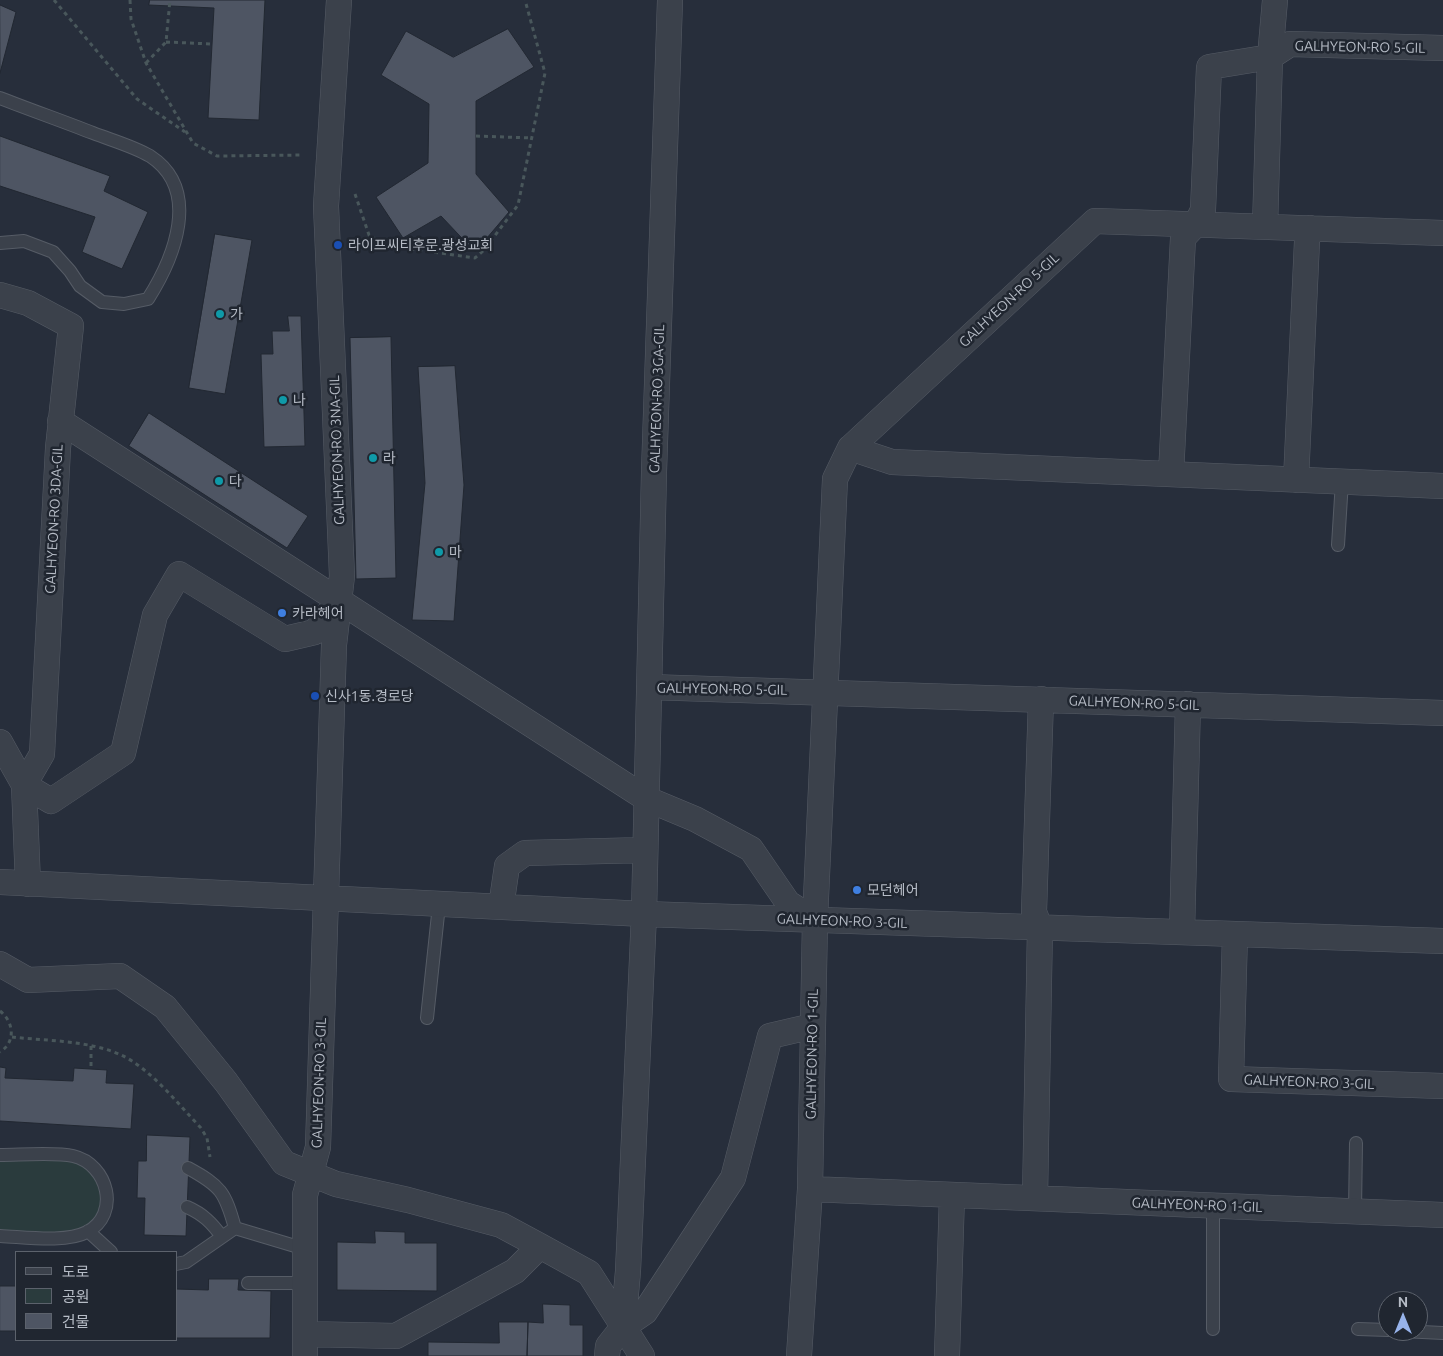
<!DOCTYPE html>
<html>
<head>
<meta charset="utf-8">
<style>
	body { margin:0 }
	#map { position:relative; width:1443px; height:1356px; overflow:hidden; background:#272e3b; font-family:Ubuntu,"Noto Sans KR",sans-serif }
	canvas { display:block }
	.legend { position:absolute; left:15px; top:1251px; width:162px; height:90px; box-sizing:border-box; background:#202630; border:1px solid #5c626c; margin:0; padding:6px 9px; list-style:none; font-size:15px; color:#b6bcc6 }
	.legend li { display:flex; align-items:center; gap:10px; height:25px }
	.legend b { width:25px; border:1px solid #5c626c }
	.north { position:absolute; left:1378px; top:1291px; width:50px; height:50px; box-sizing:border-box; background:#202630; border:1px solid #5c626c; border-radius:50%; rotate:0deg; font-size:14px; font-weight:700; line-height:20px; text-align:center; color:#b6bcc6 }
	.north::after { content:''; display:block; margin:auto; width:18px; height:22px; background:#97b3eb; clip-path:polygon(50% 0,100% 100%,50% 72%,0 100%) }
</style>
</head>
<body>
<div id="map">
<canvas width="1443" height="1356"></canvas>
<ul class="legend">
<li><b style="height:6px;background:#3b414b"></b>도로</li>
<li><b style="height:14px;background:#2a3b3d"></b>공원</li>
<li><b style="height:14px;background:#4e5563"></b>건물</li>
</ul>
<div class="north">N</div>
</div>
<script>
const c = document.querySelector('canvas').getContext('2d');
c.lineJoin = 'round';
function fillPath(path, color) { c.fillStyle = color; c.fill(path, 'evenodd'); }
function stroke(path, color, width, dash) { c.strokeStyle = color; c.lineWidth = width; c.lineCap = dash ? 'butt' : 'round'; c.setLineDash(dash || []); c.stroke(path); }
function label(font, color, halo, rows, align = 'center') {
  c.font = font + ' Ubuntu,"Noto Sans KR",sans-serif'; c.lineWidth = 5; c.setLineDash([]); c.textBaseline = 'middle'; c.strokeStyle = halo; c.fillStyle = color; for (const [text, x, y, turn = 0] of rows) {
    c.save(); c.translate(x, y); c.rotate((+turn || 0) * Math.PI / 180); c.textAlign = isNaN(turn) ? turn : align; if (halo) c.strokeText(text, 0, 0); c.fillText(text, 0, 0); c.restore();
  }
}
fillPath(new Path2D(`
	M0 1155 73 1156 90 1165 106 1208 88 1231 0 1236Z`), '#2a3b3d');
const building = new Path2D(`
	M150 0H265L259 120 208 118 214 8 149 5Z
	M0 5 16 12 0 73Z
	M508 29 534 67 476 101V174L509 212 475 252 441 216 403 238 376 197 428 163 429 104 381 75 406 31 453 57Z
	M0 136 110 176 104 191 148 212 122 269 82 252 95 217 0 186Z
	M215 234 252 240 225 394 189 388Z
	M288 316H301L305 446 264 447 261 354H273L272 331H289Z
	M391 337 396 578 356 579 350 338Z
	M455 366 464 485 454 621 412 620 425 483 418 367Z
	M149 413 308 516 287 548 129 446Z
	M0 1067 6 1068 5 1078 73 1081 74 1068 107 1070 106 1083 134 1084 131 1129 0 1121Z
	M147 1135 190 1137 186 1236 144 1235 145 1198H137L138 1161H146Z
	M375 1231 405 1232V1243H437V1291L337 1290V1242L375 1243Z
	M209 1279H239L238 1290 271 1291 270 1338H176V1289L208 1290Z
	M0 1286H16V1331H0Z
	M543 1304 570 1305V1325H583V1356H527L528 1322 543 1323Z
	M499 1322H528L527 1356H428V1342L499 1343Z`);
fillPath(building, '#4e5563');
stroke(building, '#222832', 1);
const service = new Path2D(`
	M0 98C31 110 62 121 93 133 111 140 133 146 150 156 202 190 174 258 148 299L124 304 102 302 80 286 70 271 53 252 24 241 0 243
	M1338 545 1342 481
	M427 1018 439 905
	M0 1155C19 1155 56 1152 73 1156 108 1164 121 1214 87 1232 66 1243 25 1237 0 1236
	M188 1168C221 1186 225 1192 235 1228L305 1249
	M187 1207C203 1214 212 1223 222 1237
	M1355 1211 1356 1143
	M88 1231 111 1252
	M176 1264 186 1262 235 1228
	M248 1283H305
	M1213 1329V1205
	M1358 1329 1388 1330
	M1402 1331 1443 1333`);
const minor = new Path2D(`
	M670 0 654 472 644 914 628 1271 623 1327 645 1312 733 1178 770 1036 813 1026
	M1265 227 1270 57 1275 0
	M0 295 28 303 71 326 58 448 42 754 24 785 51 801 123 753 155 615 179 574 285 639 315 632 339 600
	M60 421 647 799 695 819 751 849 788 903 815 920
	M850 448 892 462 1443 486
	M1171 474 1183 238 1196 224 1203 210 1209 67 1270 57 1290 44 1443 48
	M1296 480 1307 241 1310 228
	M649 687 1443 713
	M0 742 24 785 28 884
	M0 882 644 914 1443 941
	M501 907 507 866 525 853 645 850
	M1182 932 1188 704
	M1235 934 1231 1079 1443 1086
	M0 964 28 980 120 976 165 1007 226 1082 284 1163 336 1184 408 1200 501 1225 540 1246 589 1273 642 1356
	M810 1189 1443 1215
	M1035 1198 1040 927 1034 912 1041 699
	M305 1334 396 1336 515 1271 540 1246
	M305 1356V1195L318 1147 334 645 342 576 326 206 339 0
	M607 1356 608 1346 623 1327
	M799 1356 810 1189 815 920 835 479 850 448 1095 221 1443 233
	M947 1356 952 1195`);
stroke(service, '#565c66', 14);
stroke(minor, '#565c66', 26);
stroke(new Path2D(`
	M54 0 137 99 185 132
	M130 0 131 19 146 63 193 143 217 156 303 155
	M166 42 212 44
	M146 63 166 42 170 0
	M476 136 532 138
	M355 194 369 235 384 245 475 258 484 250 518 205 545 73 525 0
	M0 1011C14 1022 16 1042 0 1052
	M12 1037C47 1041 88 1040 121 1055 150 1068 179 1105 201 1128L207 1138 210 1157
	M91 1046V1069`), '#49575b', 3, [4, 4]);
stroke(service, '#3b414b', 12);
stroke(minor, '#3b414b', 25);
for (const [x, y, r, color] of [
	[338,245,5,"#1a4fb4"],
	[220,314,5,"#0f9aa8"],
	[283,400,5,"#0f9aa8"],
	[373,458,5,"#0f9aa8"],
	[219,481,5,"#0f9aa8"],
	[439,552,5,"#0f9aa8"],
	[282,613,5,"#3f7fe0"],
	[315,696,5,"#1a4fb4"],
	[857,890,5,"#3f7fe0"]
]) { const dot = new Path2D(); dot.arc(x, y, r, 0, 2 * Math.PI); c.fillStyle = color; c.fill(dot); stroke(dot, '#202630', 2); }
label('14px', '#b6bcc6', '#202630', [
	["GALHYEON-RO 5-GIL",1360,47,1],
	["GALHYEON-RO 5-GIL",1009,300,-43],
	["GALHYEON-RO 3GA-GIL",657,399,-88],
	["GALHYEON-RO 3NA-GIL",337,450,-92],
	["GALHYEON-RO 3DA-GIL",54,519,-87],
	["GALHYEON-RO 5-GIL",722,689,1],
	["GALHYEON-RO 5-GIL",1134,703,2],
	["GALHYEON-RO 3-GIL",842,921,2],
	["GALHYEON-RO 1-GIL",812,1054,-89],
	["GALHYEON-RO 3-GIL",1309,1082,2],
	["GALHYEON-RO 3-GIL",319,1083,-88],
	["GALHYEON-RO 1-GIL",1197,1205,2]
]);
label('14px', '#b6bcc6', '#202630', [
	["라이프씨티후문.광성교회",348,245],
	["가",230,314],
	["나",293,400],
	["라",383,458],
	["다",229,481],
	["마",449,552],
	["카라헤어",292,613],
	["신사1동.경로당",325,696],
	["모던헤어",867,890]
], 'left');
</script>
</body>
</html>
